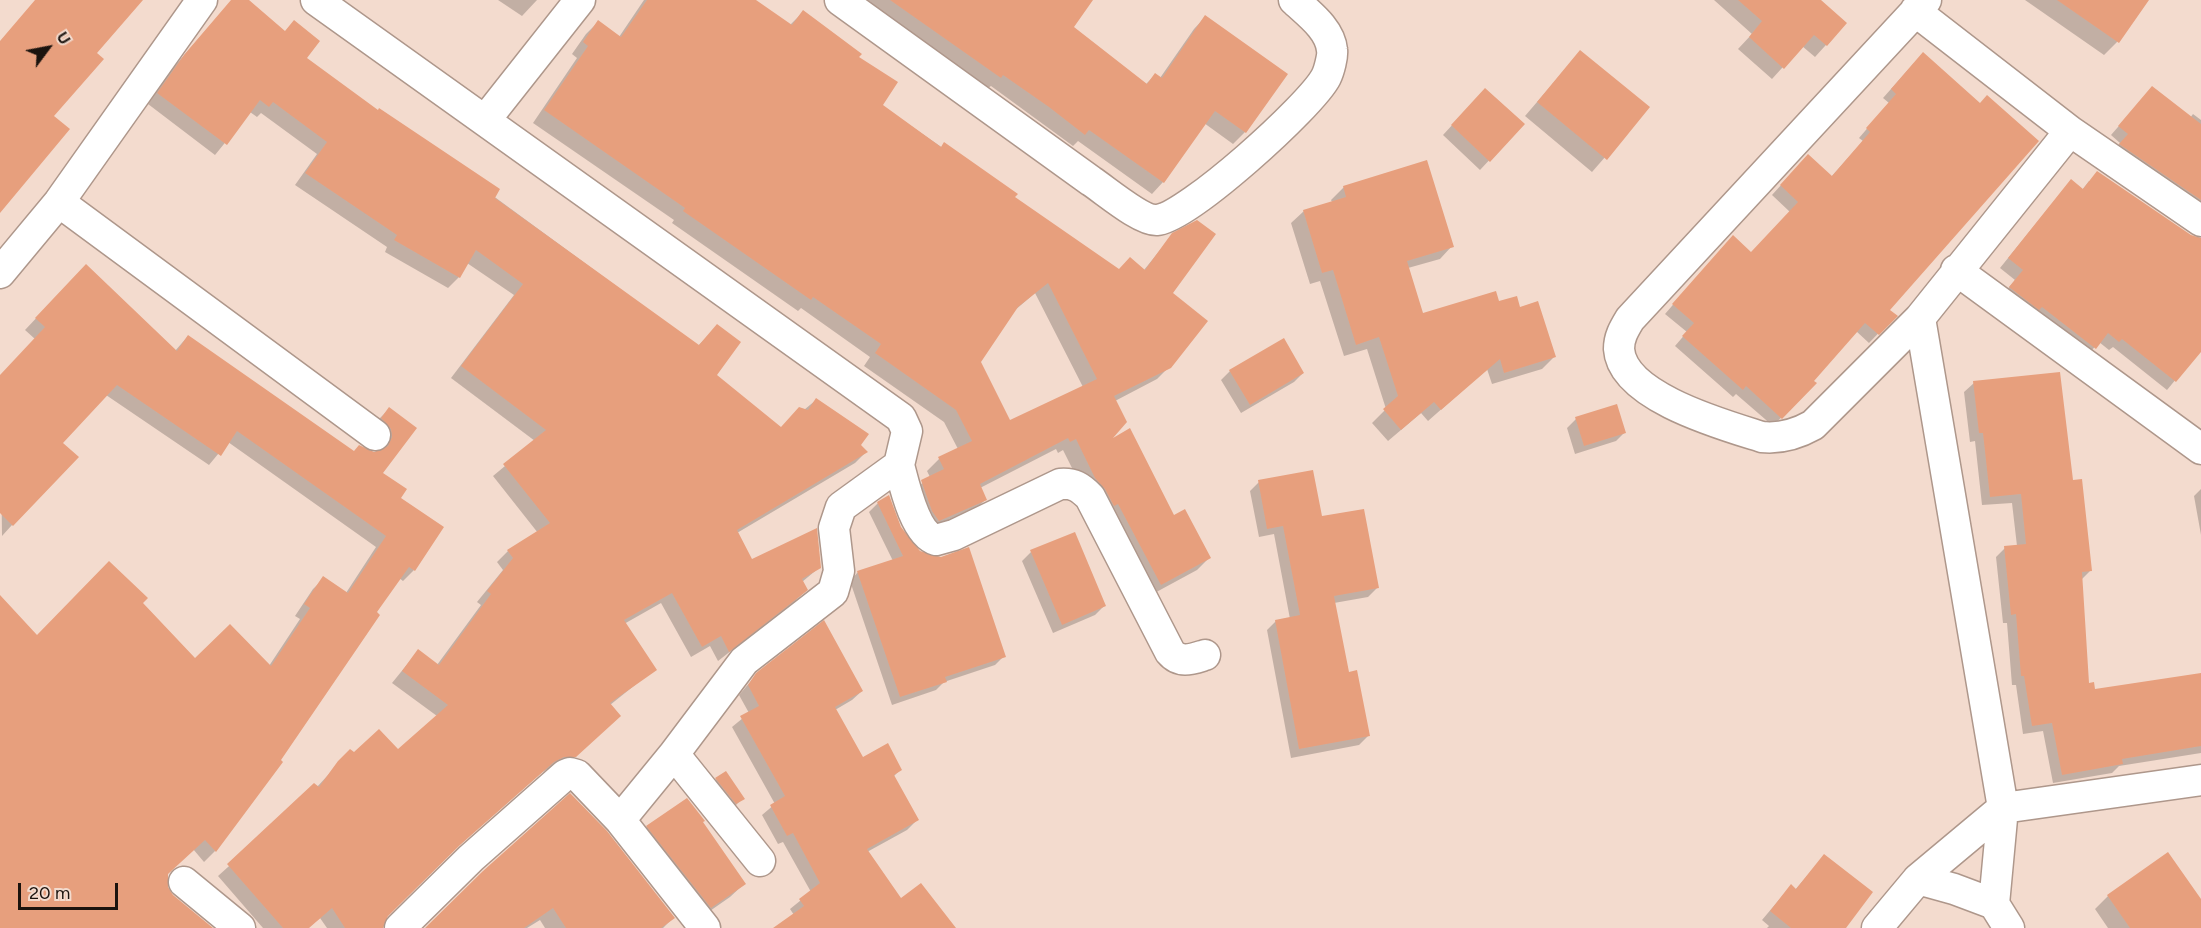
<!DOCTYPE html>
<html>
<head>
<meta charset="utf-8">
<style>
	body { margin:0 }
	#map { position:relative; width:2201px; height:928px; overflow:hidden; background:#f3dbce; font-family:Figtree,sans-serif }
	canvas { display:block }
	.north { position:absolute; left:18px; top:18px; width:60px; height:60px; -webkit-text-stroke:4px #f3dbce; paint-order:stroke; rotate:58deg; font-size:16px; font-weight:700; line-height:24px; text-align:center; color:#1b130e }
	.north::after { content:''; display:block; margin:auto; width:21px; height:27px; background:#1b130e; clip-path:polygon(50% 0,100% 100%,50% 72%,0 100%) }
	.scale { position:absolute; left:18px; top:883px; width:100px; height:27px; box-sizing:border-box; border:3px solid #1b130e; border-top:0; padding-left:8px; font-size:18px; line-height:21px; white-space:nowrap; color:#1b130e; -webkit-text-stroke:4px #f3dbce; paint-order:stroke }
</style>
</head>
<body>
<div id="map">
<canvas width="2201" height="928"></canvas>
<div class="north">U</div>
<div class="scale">20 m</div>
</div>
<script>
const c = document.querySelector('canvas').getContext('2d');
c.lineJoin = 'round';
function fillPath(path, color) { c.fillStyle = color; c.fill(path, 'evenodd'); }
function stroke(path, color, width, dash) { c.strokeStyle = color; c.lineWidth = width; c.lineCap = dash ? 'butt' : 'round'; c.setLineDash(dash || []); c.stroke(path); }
fillPath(new Path2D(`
	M232 0H246L305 58 698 346 717 326 715 375 781 429 816 400 866 452 855 463 737 533 752 561 820 567 802 582 806 590 795 601 718 661 710 646 691 657 661 603 624 624 655 669 610 705 609 726 564 767H551L541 773 447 856 386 915 383 928H327L320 918 308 928H263L218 876 317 787 350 751 354 754 398 751 437 716 392 683 418 651 437 665 481 605 477 602 503 570 497 562 508 551 538 533 493 476 535 441 451 378 514 295 467 263 459 277 448 288 385 252 387 247 295 185 317 154 261 113 257 117 250 112 215 155 148 104 173 68Z
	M498 0H537L522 16Z
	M644 0H753L790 25 803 12 857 57 881 105 1118 270H1144L1173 234 1170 366 1157 379 1115 401 1108 443 1209 558 1197 570 1149 596 1083 490 1063 450 1058 453 1056 449 980 488 985 500 974 511 926 532 910 493 930 477 927 471 939 459 958 449 944 422 864 366 870 357 801 308 798 311 672 223 674 220 533 123 577 58 572 54 586 34 598 22 619 37ZM1035 293 1083 387 1010 422 979 362 1014 311Z
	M861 0H1091L1072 27 1146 84 1155 75 1160 78 1194 29 1205 17 1286 74 1245 132 1233 144 1204 123 1163 182 1152 194 1078 141 1073 146 991 86 988 88Z
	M1714 0H1818L1845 24 1815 57 1802 46 1772 79 1738 49 1752 34Z
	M2025 0H2147L2117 42 2104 55Z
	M1580 52 1648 108 1592 172 1525 116Z
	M1914 63 1888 310 1895 316 1869 343 1856 331 1812 381 1815 383 1773 426 1736 394 1733 397 1675 346 1687 332 1665 314 1724 246 1751 253 1790 212 1772 195 1800 164 1831 177 1863 141 1859 138 1889 103 1883 98Z
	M2152 88 2190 118 2193 114 2201 120V215L2112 153 2120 143 2111 135Z
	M1476 99 1523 124 1480 170 1443 135Z
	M2089 181 2191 237 2201 238V349L2167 390 2113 347 2109 350 2099 342 2086 357 2001 297 2015 280 2000 268 2063 190H2082Z
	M1344 187 1452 246 1440 259 1408 268 1422 315 1498 303 1519 309 1554 357 1542 369 1492 384 1487 369 1428 421 1421 413 1388 441 1372 423 1386 409 1367 349 1344 356 1320 281 1310 284 1291 223 1304 211 1332 202 1331 200Z
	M75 277 175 351 188 336 353 453 374 454 382 450 379 419 389 409 415 428 381 473 399 498 414 570 403 581 399 578 279 760 281 762 215 851 204 862 193 849 167 874 166 888 172 896 210 928H0V598L37 637 141 603 195 660 269 666 300 619 295 616 313 589 324 578 346 593 376 547 228 442 209 465 106 395 61 443 12 525 2 536 0 376 35 339 25 330Z
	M1230 371 1303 373 1294 382 1241 413 1221 380Z
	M1974 383 2071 482 2090 571 2081 580 2088 684 2094 691 2201 674V753L2119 766 2112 773 2053 783 2043 731 2023 734 2016 685H2012L2007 623H2003L1996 557 2005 548 2017 546 2012 503 1982 505 1975 441 1970 442 1964 392Z
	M1576 419 1625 432 1616 441 1575 454 1567 428Z
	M1259 482 1321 518 1377 588 1368 597 1334 603 1348 673 1368 736 1359 745 1291 758 1267 630 1276 621 1290 619 1274 534 1259 537 1250 491Z
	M2201 489V535L2194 496Z
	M878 503 1004 656 995 665 944 682 936 690 892 705 850 581 858 572 893 561 869 512Z
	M1031 552 1104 606 1095 615 1053 633 1022 561Z
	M757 674 862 691 852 700 835 710 863 759 900 770 893 777 917 820 907 830 867 852 901 900 946 928H776L794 915 790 909 811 892 783 842 778 844 762 815 775 804 732 727 749 713 739 695Z
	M716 779 743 798 734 807 708 788Z
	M570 795 673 918 663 928H545L540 920 527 928H427Z
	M701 822 744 884 730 897 697 920 634 840 647 827Z
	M1824 856 1842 928H1767L1769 926 1762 920 1783 895 1795 890Z
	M2108 896 2201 902V928H2108L2095 909Z`), '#0003');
fillPath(new Path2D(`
	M35 0H143L97 53 104 59 54 116 70 129 0 213V41Z
	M231 0H249L285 31 294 20 320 41 307 58 378 110 379 108 500 189 495 198 699 345 717 324 741 342 717 375 781 427 799 407 808 410 816 398 869 434 861 445 868 452 737 530 752 559 817 528 821 568 802 579 808 590 729 652 721 636 702 647 672 593 624 620 657 670 610 703 621 716 576 757H564L554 762 460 845 388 916 383 928H345L332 908 309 928H283L227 864 314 783 319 787 338 761 350 749 354 752 379 729 398 749 448 705 402 671 418 649 439 665 491 594 487 591 513 558 507 550 550 523 503 464 546 430 461 366 523 284 476 250 460 278 394 240 397 235 305 173 327 142 273 102 269 107 260 100 227 145 157 93 184 55Z
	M647 0H756L792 25 803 10 862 54 859 57 898 82 883 105 941 147 944 142 1018 194 1015 197 1119 269 1130 257 1145 270 1172 233 1197 220 1216 234 1173 293 1208 321 1171 368 1114 396 1127 422 1113 438 1130 428 1174 515 1185 509 1211 558 1161 585 1118 504 1114 506 1105 489 1095 478 1076 439 1070 442 1068 438 980 484 987 500 939 521 932 511 921 480 944 469 938 457 972 441 956 410 875 353 881 344 813 297 811 300 683 211 685 208 544 110 588 46 583 42 598 20 621 37ZM1048 283 1097 379 1010 420 981 362 1018 307Z
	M890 0H1093L1074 27 1147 84 1155 73 1162 78 1205 15 1288 74 1246 133 1215 111 1164 183 1089 130 1085 135 1049 107 1003 75 1001 78Z
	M1738 0H1821L1847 23 1827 46 1814 35 1784 69 1749 37 1762 21Z
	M2057 0H2149L2119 43Z
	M1580 50 1650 107 1607 160 1537 102Z
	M1923 52 1980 103 1987 95 2039 141 1890 310 1898 316 1879 335 1865 323 1814 381 1817 383 1782 419 1746 386 1743 390 1682 336 1694 323 1672 304 1733 235 1751 252 1798 202 1780 185 1808 154 1832 176 1870 132 1866 128 1896 94 1891 89Z
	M2152 86 2201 124V200L2119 144 2128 134 2118 126Z
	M1485 88 1525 124 1490 162 1451 125Z
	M1427 160 1454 247 1407 261 1423 313 1496 291 1499 301 1517 296 1520 307 1538 301 1556 357 1504 373 1500 359 1441 410 1434 402 1401 430 1383 409 1398 396 1379 337 1356 345 1333 270 1322 273 1303 210 1346 197 1343 186Z
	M2097 171 2191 235 2201 238V352L2176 382 2122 339 2119 342 2108 333 2096 349 2042 307 2039 310 2009 287 2023 270 2008 258 2071 179 2083 189Z
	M86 264 177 351 188 335 354 451 359 445 374 452 388 446 392 437 391 429 381 418 389 407 417 428 383 473 407 489 401 498 444 527 415 571 409 567 377 612 380 615 281 760 283 762 216 852 205 840 168 874V887L173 895 213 928H0V595L37 635 109 561 148 598 143 603 195 658 230 624 271 666 310 608 304 604 323 576 348 593 386 536 237 431 221 456 117 385 63 443 79 457 13 526 0 513V375L45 327 35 318Z
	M1284 338 1304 373 1250 405 1229 370Z
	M2060 372 2073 480 2082 479 2092 571 2082 572 2089 683 2094 682 2095 689 2201 673V746L2122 759 2123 764 2062 775 2052 723 2032 726 2024 676H2021L2016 614 2011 615 2004 546 2026 544 2021 494 1990 497 1983 433H1979L1973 381Z
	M1617 404 1626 433 1584 446 1575 417Z
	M1313 470 1322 516 1364 509 1379 588 1334 596 1349 672 1357 670 1370 736 1299 749 1275 620 1300 615 1283 526 1267 529 1258 480Z
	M889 495 901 527 920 551 941 557 969 547 1006 657 945 677 947 682 900 697 857 571 903 556 877 502Z
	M1075 532 1106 606 1062 625 1030 550Z
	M824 620 863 691 835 707 863 757 888 743 902 770 894 775 919 820 867 849 901 898 921 883 956 928H773L804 906 799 899 820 883 793 833 787 836 770 805 785 796 740 716 759 706 748 685 756 673Z
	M726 771 745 799 736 804 715 778Z
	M570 793 607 831 675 918 661 928H566L553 908 524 928H425L483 871Z
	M687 798 705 821 703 822 746 884 711 908 646 826Z
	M2168 852 2201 899V928H2130L2107 895Z
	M1824 854 1873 892 1846 928H1791L1770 911 1791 884 1796 889Z`), '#e79f7d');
const minor = new Path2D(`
	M316 0 901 418 907 431 899 465
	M840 0 1091 181C1105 190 1141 221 1157 220 1187 218 1311 106 1326 77 1329 71 1333 56 1332 50 1330 29 1309 14 1294 0
	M1915 11 2070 131
	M486 119 580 0
	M59 202 375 435
	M2201 221 2070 131 1920 318 2003 808 2201 780
	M1956 270 2201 449
	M0 273 59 202 202 0
	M1920 318 1813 425C1797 434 1781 439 1762 437 1724 425 1622 397 1619 349 1619 337 1624 329 1630 319L1926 0
	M674 754 760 861
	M1918 879 2003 808 1994 904
	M184 882 240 928
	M400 928 471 858 565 775 570 773 577 775 620 820
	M705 928 620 820 674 754 744 661 833 592 839 571 834 528 841 507 899 465C904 484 915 534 936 540L954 535 1060 484C1074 483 1080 487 1090 497L1170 652C1180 664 1192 659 1205 655
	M1877 928 1918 879 1954 889 1994 904 2009 928`);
stroke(minor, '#ae978b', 33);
stroke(minor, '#fff', 30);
</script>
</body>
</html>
